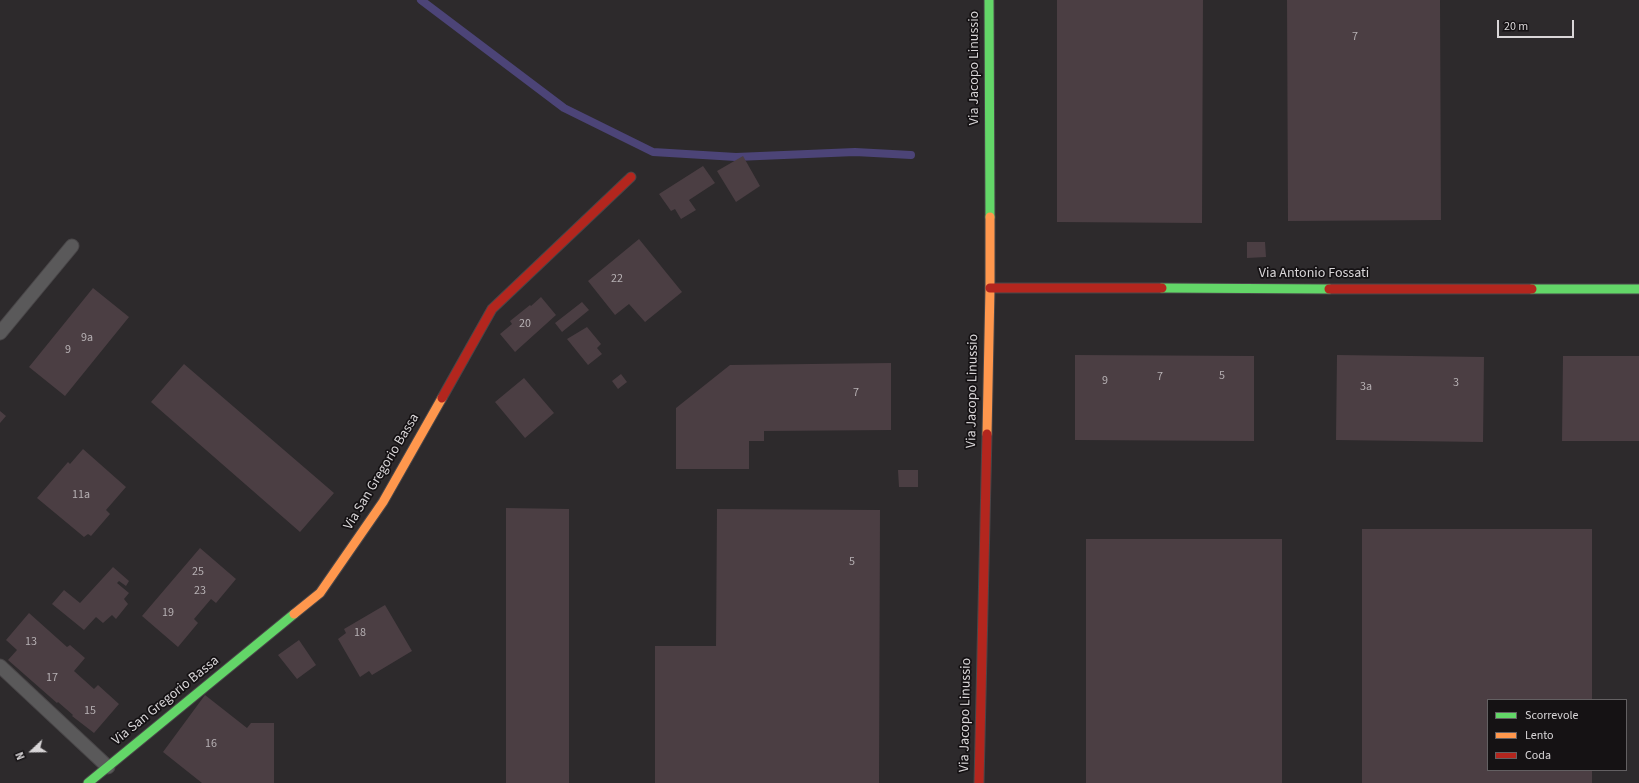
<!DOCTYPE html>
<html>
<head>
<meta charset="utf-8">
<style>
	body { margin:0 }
	#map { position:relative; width:1639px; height:783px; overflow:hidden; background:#2d2a2c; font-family:"Source Sans 3",sans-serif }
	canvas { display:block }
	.legend { position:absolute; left:1487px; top:699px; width:140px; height:72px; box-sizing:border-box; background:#151214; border:1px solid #636062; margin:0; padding:5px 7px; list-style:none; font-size:12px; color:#d9d6d8 }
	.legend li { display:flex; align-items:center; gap:8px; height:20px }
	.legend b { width:20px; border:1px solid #636062 }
	.north { position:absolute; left:12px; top:731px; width:40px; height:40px; -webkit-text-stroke:3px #151214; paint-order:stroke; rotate:248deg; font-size:11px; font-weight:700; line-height:16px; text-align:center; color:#d9d6d8 }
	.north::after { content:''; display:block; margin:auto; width:14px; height:18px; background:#d9d6d8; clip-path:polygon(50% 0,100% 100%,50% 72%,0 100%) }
	.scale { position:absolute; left:1497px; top:20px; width:77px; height:18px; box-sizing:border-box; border:2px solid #d9d6d8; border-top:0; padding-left:5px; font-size:12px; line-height:14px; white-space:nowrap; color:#d9d6d8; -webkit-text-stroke:3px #151214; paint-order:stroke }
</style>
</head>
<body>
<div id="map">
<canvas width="1639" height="783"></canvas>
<ul class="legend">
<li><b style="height:5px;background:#63d668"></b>Scorrevole</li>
<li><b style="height:5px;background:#ff974d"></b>Lento</li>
<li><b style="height:5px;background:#b3261e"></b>Coda</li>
</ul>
<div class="north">N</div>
<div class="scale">20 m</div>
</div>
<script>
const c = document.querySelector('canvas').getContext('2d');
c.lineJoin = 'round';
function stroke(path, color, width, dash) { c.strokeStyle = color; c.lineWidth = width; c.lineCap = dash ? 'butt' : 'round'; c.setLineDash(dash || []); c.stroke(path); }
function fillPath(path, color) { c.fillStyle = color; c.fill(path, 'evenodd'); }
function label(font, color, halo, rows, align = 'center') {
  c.font = font + ' "Source Sans 3",sans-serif'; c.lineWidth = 3.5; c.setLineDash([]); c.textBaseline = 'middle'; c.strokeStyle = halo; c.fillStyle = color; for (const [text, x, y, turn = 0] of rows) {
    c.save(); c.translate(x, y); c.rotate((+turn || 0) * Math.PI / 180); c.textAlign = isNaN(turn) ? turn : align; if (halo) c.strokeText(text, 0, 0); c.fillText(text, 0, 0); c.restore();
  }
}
stroke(new Path2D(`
	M421 0 564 108 653 152 736 157 855 152 911 155`), '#4c4477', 8);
fillPath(new Path2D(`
	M1057 0H1203L1202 223 1057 222Z
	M1287 0H1440L1441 220 1288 221Z
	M743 156 760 186 736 202 717 171Z
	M703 166 715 183 689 200 696 210 681 219 675 209 671 211 659 194Z
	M639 239 682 292 645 322 629 304 615 315 588 281Z
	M1247 242H1265L1266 257 1247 258Z
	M93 288 129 317 65 396 29 367Z
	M541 297 556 315 515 352 500 334 512 324 510 321 530 305 531 306Z
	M582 302 589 310 562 332 555 323Z
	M587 327 601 344 597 348 602 354 588 365 567 339Z
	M1075 355 1254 356V441L1075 440Z
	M1337 355 1484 357 1483 442 1336 440Z
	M1563 356H1639V441H1562Z
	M891 363V430L764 431V441H749V469H676V408L730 365Z
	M184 364 334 493 300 532 151 402Z
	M621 374 627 382 618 389 612 381Z
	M524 378 554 413 525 438 495 402Z
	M0 411 6 416 0 423Z
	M83 449 126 487 106 510 110 514 91 536 88 534 84 537 37 498 68 462 70 464Z
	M898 470H918V487H899Z
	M506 508 569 509V783H506Z
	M717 509 880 510 879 783H655V646H716Z
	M1362 529H1592V700H1488V770H1592V783H1362Z
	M1086 539H1282V783H1086Z
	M200 548 236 579 216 603 211 599 194 619 198 623 178 647 142 616Z
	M113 567 129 581 126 586 119 581 117 583 129 593 124 599 128 604 116 619 112 615 103 623 96 617 84 630 52 604 64 590 80 603Z
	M385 605 412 651 372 675 369 671 360 677 338 639 346 633 344 629Z
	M29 613 67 647 70 645 85 658 74 671 94 689 98 685 119 704 94 733 72 716 73 715 58 702 57 703 8 660 17 650 6 640Z
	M299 640 316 665 297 679 278 655Z
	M205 695 247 728 251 723H274V783H202L163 752Z`), '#4b3e43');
const lane = new Path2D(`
	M0 333 72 246
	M0 666 108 767`);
const fast = new Path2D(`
	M989 0 990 217
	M1162 288 1329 289
	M1532 289H1639
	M88 783 294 614`);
const slow = new Path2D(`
	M987 434 990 288V217
	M294 614 320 593 383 502 442 398`);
const jam = new Path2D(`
	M990 288H1162
	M1329 289H1532
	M442 398 492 309 631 177
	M979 783 987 434`);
stroke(lane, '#494648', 15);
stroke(fast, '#494648', 11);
stroke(slow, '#494648', 11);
stroke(jam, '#494648', 11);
stroke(lane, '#5a595a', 13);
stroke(fast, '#63d668', 9);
stroke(slow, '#ff974d', 9);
stroke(jam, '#b3261e', 9);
label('12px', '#b6b0b3', null, [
	["7",1355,37],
	["22",617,279],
	["20",525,324],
	["9a",87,338],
	["9",68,350],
	["5",1222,376],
	["7",1160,377],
	["9",1105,381],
	["3",1456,383],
	["3a",1366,387],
	["7",856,393],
	["11a",81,495],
	["5",852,562],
	["25",198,572],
	["23",200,591],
	["19",168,613],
	["18",360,633],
	["13",31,642],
	["17",52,678],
	["15",90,711],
	["16",211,744]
]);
label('14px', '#d9d6d8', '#151214', [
	["Via Jacopo Linussio",975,68,-90],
	["Via Antonio Fossati",1314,274],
	["Via Jacopo Linussio",973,391,-89],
	["Via San Gregorio Bassa",382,472,-59],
	["Via San Gregorio Bassa",166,701,-39],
	["Via Jacopo Linussio",966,715,-89]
]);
</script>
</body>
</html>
